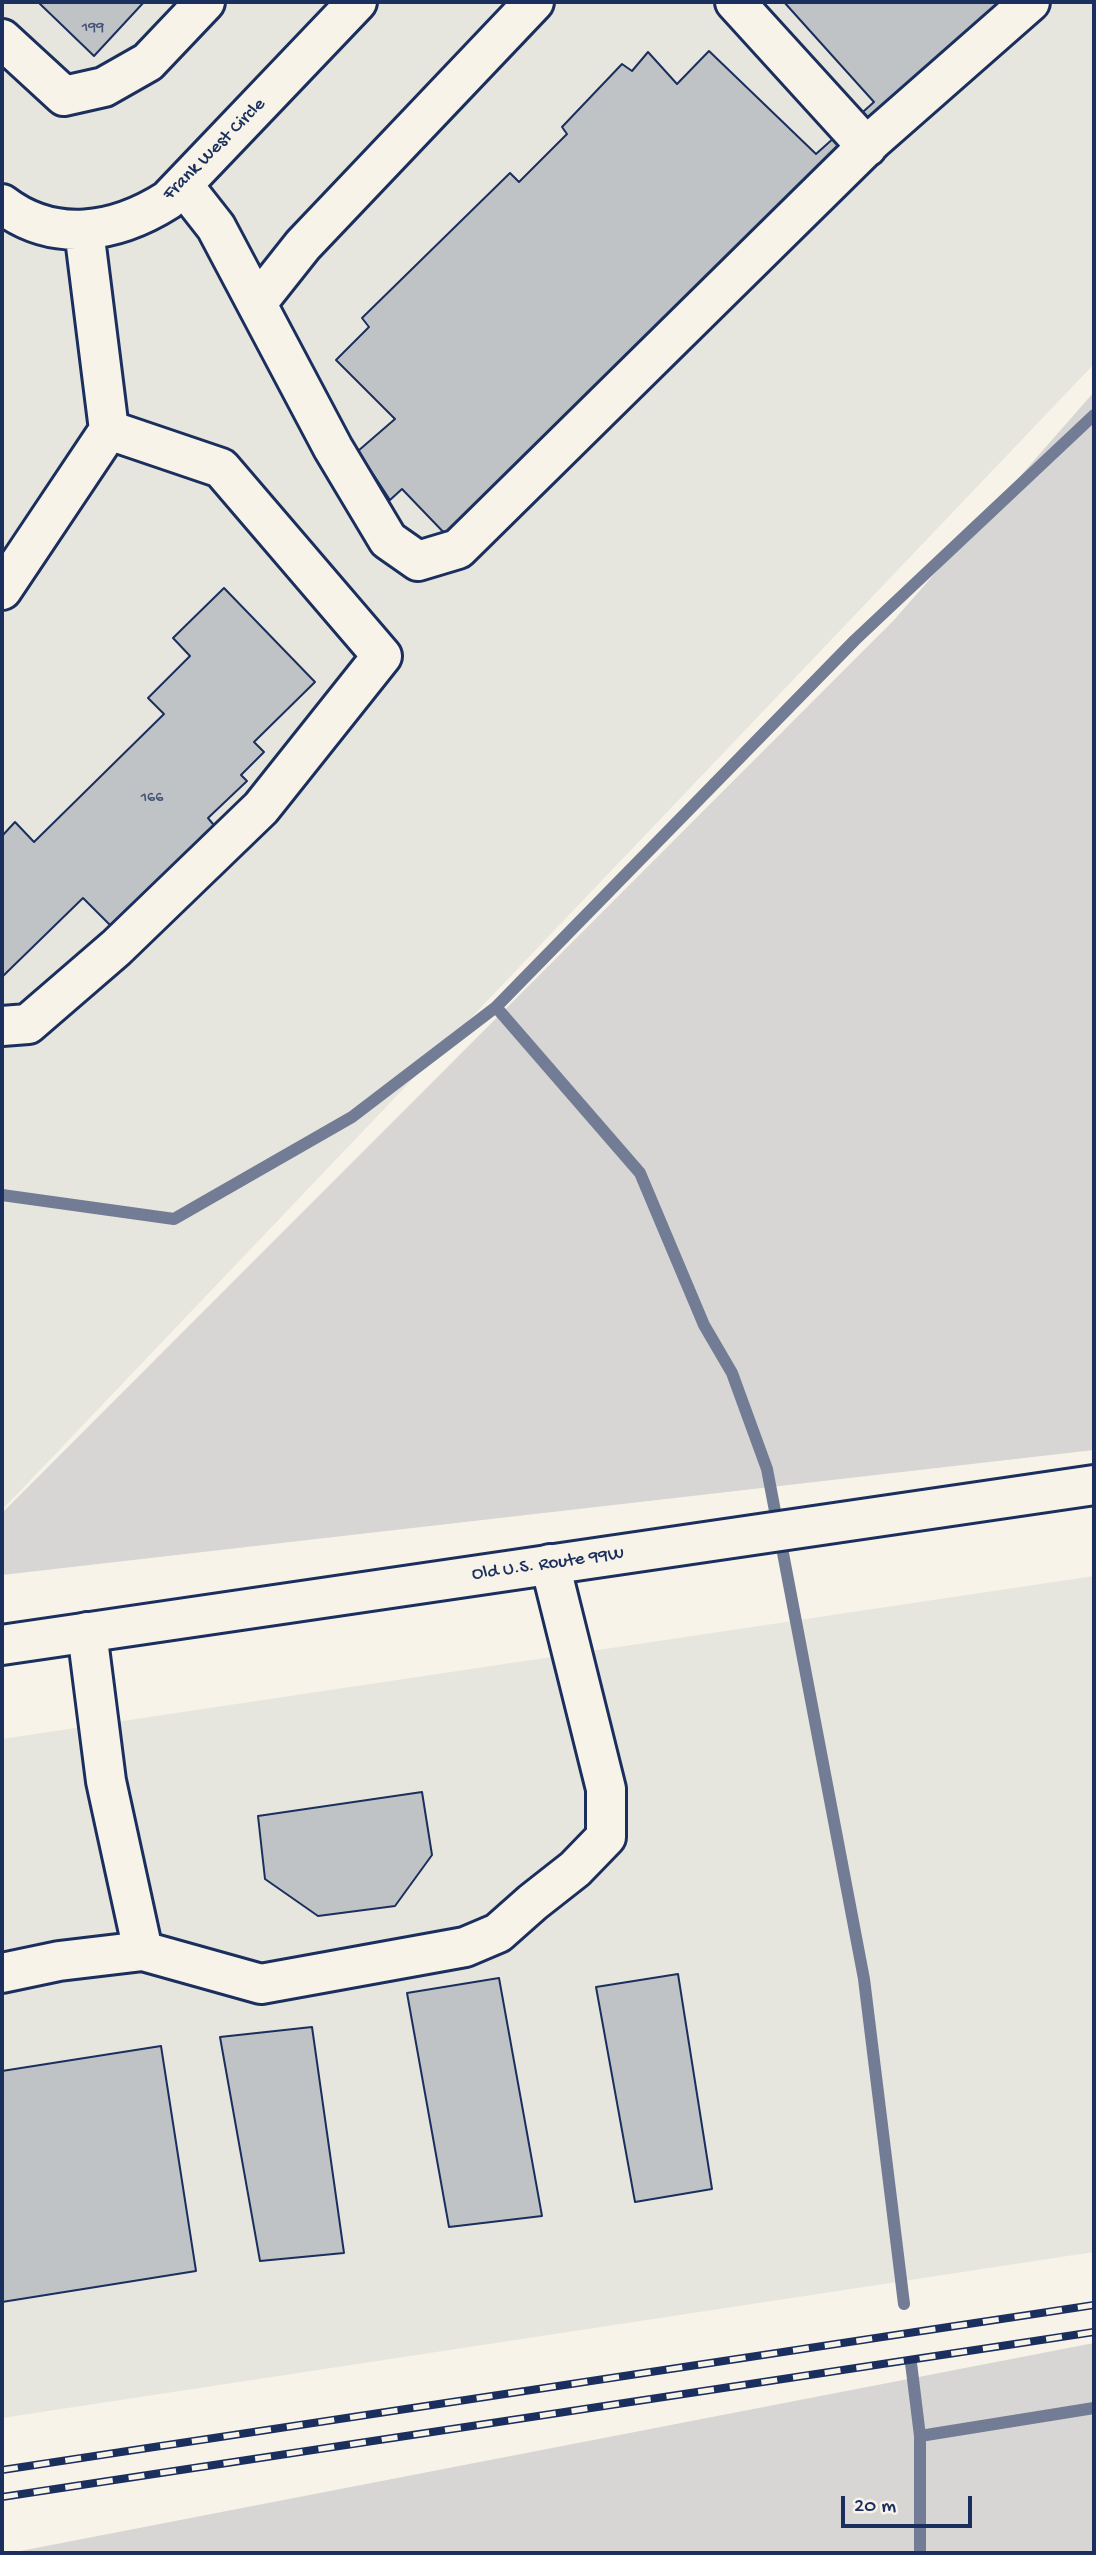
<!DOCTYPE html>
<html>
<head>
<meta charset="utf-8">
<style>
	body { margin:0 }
	#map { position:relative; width:1096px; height:2555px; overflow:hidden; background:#f7f3e8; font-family:"Gochi Hand",sans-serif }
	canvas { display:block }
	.frame { position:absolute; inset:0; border:4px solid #1b2f5e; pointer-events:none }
	.scale { position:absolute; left:841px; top:2496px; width:131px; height:32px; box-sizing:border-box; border:4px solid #1b2f5e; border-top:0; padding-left:9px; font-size:21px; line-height:24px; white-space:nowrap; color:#1b2f5e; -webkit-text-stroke:5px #f7f3e8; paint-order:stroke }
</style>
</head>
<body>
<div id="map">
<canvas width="1096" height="2555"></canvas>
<div class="frame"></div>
<div class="scale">20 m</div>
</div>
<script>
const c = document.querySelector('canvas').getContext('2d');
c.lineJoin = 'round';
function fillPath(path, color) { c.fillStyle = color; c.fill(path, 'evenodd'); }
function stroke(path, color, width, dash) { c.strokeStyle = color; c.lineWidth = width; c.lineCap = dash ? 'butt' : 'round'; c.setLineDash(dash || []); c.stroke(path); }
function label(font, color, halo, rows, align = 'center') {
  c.font = font + ' "Gochi Hand",sans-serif'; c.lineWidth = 5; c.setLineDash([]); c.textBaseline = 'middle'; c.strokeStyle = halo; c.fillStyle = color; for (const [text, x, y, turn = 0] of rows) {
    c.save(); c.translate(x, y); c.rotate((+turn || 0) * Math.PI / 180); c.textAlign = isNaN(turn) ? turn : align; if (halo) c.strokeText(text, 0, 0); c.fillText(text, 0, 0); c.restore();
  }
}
fillPath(new Path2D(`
	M2 2H1094V364L2 1510Z
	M1094 1576V2252L2 2418V1739Z`), '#e6e5de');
fillPath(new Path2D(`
	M1094 392V1450L2 1575V1513L894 620Z
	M1094 2343V2553H10Z`), '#d7d6d4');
stroke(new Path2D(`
	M496 1007 640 1173 704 1325 732 1373 767 1469 864 1979 904 2304
	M2 1195 174 1219 352 1117 496 1007 855 640 1094 415
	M911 2363 920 2436V2553
	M920 2436 1094 2408`), '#727c95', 12);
const building = new Path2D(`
	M38 2H144L94 56Z
	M784 2H1005L451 540 402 489 390 500 358 451 395 419 336 360 369 327 362 318 510 173 519 182 567 134 562 127 622 64 632 71 648 52 677 84 709 51 816 154 874 102Z
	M224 588 315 682 254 742 264 752 241 775 247 781 208 818 222 835 119 934 83 898 2 977V836L15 822 34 842 164 714 148 698 190 656 173 638Z
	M422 1792 432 1855 395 1906 318 1916 265 1879 258 1816Z
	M678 1974 712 2189 635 2202 596 1987Z
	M499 1978 542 2216 449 2227 407 1993Z
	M312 2027 344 2253 260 2261 220 2037Z
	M161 2046 196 2271 2 2302V2071Z`);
fillPath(building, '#c0c3c5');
stroke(building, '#1b2f5e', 2);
const minor = new Path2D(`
	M735 2 867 147
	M2 39 64 96 104 87 148 62 205 2
	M183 185 216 227 333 448 388 540 418 561 458 549 873 140 1030 2
	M2 204C54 244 116 233 168 200L357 2
	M257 303 303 245 534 2
	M2 590 109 430
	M2 1026 28 1024 116 948 261 808 382 656 221 468 109 430 84 230
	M87 1632 106 1781 143 1951
	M2 1973 59 1961 143 1951 261 1984 465 1947 498 1933 533 1902 575 1869 606 1837V1789L550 1564`);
const major = new Path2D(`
	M2 1645 1094 1485`);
stroke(minor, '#1b2f5e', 44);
stroke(major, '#1b2f5e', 44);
stroke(minor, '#f7f3e8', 38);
stroke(major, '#f7f3e8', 38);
const rail = new Path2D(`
	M2 2470 1094 2305
	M2 2497 1094 2332`);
stroke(rail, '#1b2f5e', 8);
stroke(rail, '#f7f3e8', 5, [16]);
label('16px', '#445478', null, [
	["199",93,29],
	["166",152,799]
]);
label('19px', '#1b2f5e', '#f7f3e8', [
	["Frank West Circle",215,150,-45],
	["Old U.S. Route 99W",548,1565,-8]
]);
</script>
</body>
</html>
